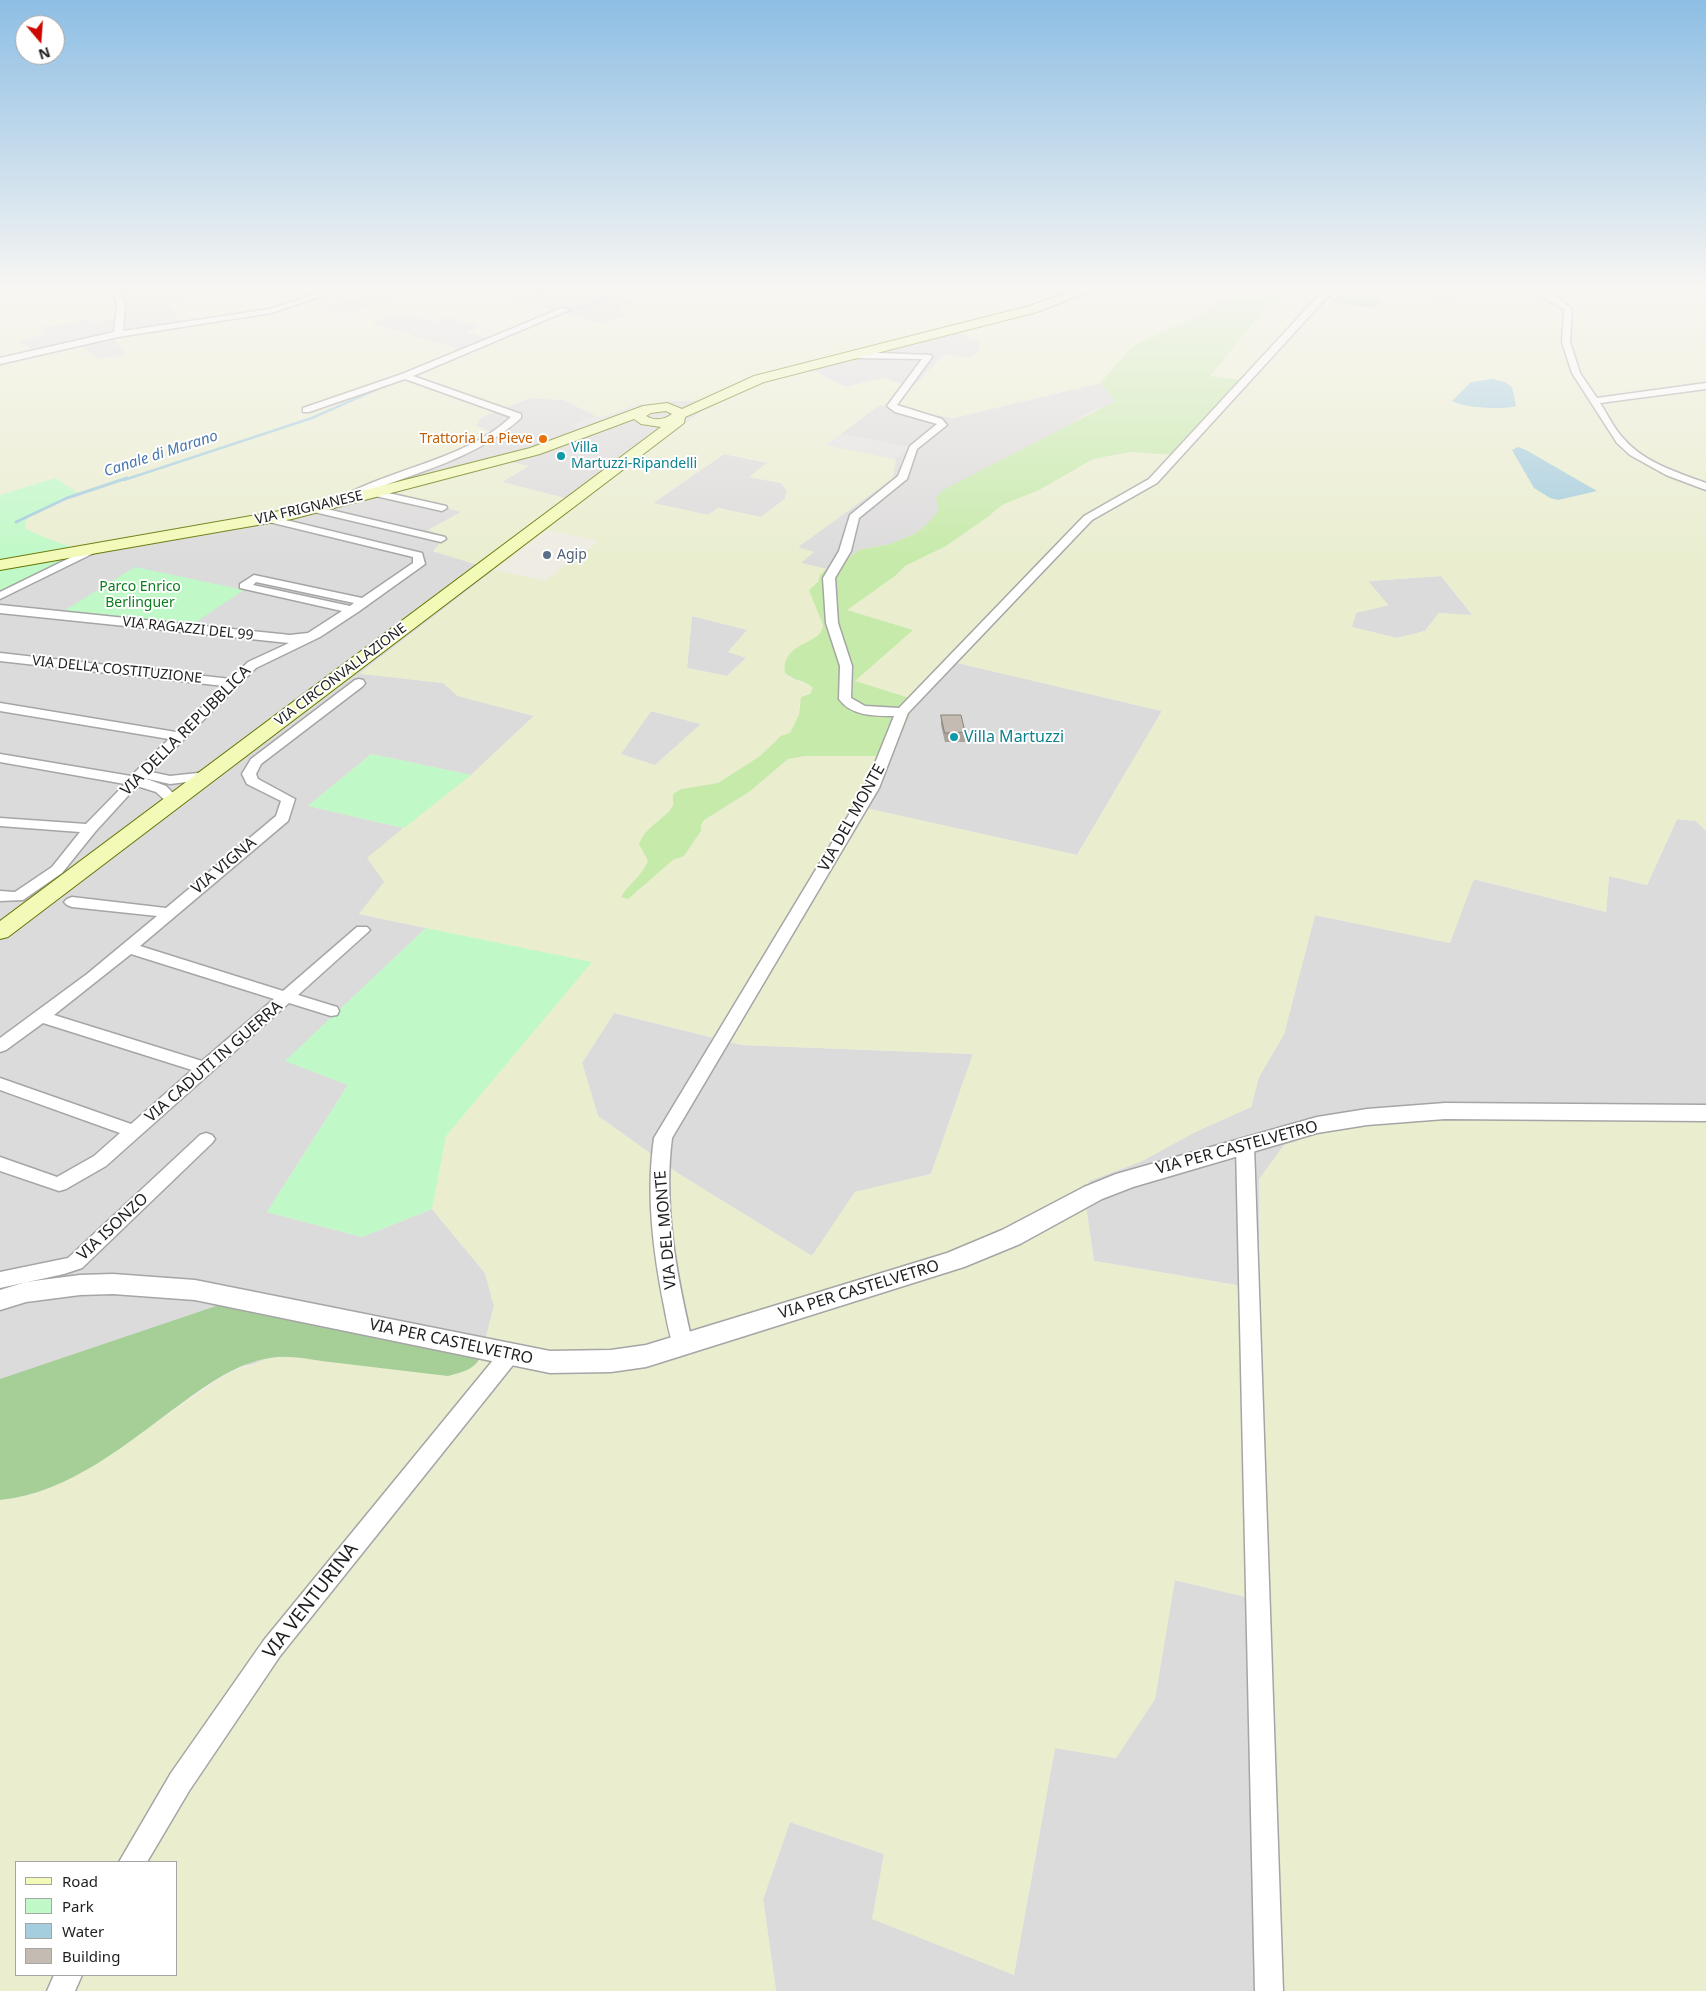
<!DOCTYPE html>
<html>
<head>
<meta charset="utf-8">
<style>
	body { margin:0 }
	#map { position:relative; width:1706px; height:1991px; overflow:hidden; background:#efece4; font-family:"Noto Sans",sans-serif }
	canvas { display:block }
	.legend { position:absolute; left:15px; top:1861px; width:162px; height:115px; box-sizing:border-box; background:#fff; border:1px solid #a5a5a5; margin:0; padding:6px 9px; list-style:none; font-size:15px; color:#1e1e1e }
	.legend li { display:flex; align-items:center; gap:10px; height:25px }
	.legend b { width:25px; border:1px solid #a5a5a5 }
	.north { position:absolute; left:15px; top:15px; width:50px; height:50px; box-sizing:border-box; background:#fff; border:1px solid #a5a5a5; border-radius:50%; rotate:162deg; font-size:14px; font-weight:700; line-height:20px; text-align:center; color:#1e1e1e }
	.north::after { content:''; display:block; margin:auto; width:18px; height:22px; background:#cc0900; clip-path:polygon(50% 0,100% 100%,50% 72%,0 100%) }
</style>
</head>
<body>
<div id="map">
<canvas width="1706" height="1991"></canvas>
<ul class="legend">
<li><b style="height:6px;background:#f3fab7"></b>Road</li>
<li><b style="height:14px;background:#c0f9c7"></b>Park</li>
<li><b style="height:14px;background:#a4cddd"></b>Water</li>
<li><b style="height:14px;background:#c4bcb3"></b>Building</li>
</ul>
<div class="north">N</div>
</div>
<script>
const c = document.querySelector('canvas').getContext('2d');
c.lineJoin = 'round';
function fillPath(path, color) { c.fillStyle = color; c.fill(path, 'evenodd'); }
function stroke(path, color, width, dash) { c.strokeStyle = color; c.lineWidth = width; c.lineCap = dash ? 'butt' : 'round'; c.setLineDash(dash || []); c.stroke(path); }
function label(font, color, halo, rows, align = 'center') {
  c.font = font + ' "Noto Sans",sans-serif'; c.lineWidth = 4; c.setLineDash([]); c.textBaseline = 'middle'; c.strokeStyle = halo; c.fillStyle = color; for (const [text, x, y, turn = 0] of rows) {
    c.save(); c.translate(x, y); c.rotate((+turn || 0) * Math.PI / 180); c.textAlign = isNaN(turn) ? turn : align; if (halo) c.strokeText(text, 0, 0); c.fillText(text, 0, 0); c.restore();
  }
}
fillPath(new Path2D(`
	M108 285H170L191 297 167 303 184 327 130 335 115 339 126 354 99 359 36 353 18 341 45 334 39 328 87 319 98 322 113 294Z
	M1375 285H1475L1452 302Z
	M529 286 572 297 600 293 617 296 633 303 619 309 628 315 602 324 500 295Z
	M377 291 398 296 344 315 321 308Z
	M400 312 435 321 446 317 482 326 467 332 497 340 467 352 369 323Z
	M956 331 982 343 979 350 970 358 945 354 912 388 884 378 845 387 809 368Z
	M1100 383 1116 401 1087 414 938 503 939 510 936 516 916 533 890 544 859 550 838 565 826 569 800 563 798 547 893 478 826 445 879 405 953 418Z
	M530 398 564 400 596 416 650 407 668 401 718 400 580 502 501 482 528 466 505 461 392 492 461 512 429 530 446 537 433 551 494 570 360 673 443 683 458 696 534 716 471 775 359 914 426 928 286 1061 348 1085 267 1212 362 1237 432 1209 485 1273 494 1306 482 1352 0 1379V600L89 556 74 547 493 433 475 426 482 417Z
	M724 454 768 463 750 477 781 483 787 491 785 499 761 517 718 508 708 515 653 503Z
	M1441 576 1473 616 1439 613 1425 631 1397 638 1351 627 1355 613 1388 605 1368 581Z
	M692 616 748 630 728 652 747 657 727 676 687 668Z
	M953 662 1162 711 1077 855 865 808 916 700Z
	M651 711 701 724 655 765 620 755Z
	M1677 819 1696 821 1706 831V1117L1259 1220 1260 1289 1094 1261 1085 1200 1089 1181 1142 1161 1195 1132 1251 1107 1259 1077 1284 1034 1315 915 1450 943 1473 879 1606 912 1609 876 1647 885Z
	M614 1013 742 1045 973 1054 931 1174 855 1192 812 1256 679 1174 598 1116 582 1063Z
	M1174 1580 1263 1601 1284 1991H776L763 1899 790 1822 884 1854 1014 1974 1055 1748 1116 1758 1155 1699Z`), '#dcdbdb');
fillPath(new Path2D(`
	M0 285H108L113 294 117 317 98 322 87 319 40 328 46 334 19 341 36 353 77 344 99 359 126 354 115 339 130 335 184 327 167 303 191 297 170 285H1199L1233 290 1235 294 1234 297 1215 304 1207 312 1134 345 1100 383 953 418 879 405 826 445 896 459 893 478 798 547 814 552 801 563 826 569 820 575 819 582 810 590 823 625V630L819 636 792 651 784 667 785 673 791 679 810 685 813 688 812 691 799 703V715L790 733 774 742 760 756 718 783 681 789 673 794 674 804 644 871 627 888 637 893 645 884 673 860 684 856 701 831V825L704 820 749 792 788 759 805 756H892L866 808 1077 855 1162 711 953 662 916 700 854 681 913 630 847 610 895 576 905 566 946 546 989 516 1002 505 1039 490 1093 459 1131 452 1174 455 1247 381 1209 377 1269 304 1289 296 1314 295 1333 285H1375L1451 302 1475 285H1706V831L1696 821 1677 819 1647 885 1609 876 1606 912 1474 879 1450 943 1315 915 1284 1034 1259 1077 1251 1107 1195 1132 1142 1161 1089 1181 1085 1200 1094 1261 1259 1289V1179L1284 1145 1338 1127 1427 1117H1706V1991H1284L1263 1601 1175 1580 1155 1699 1116 1758 1055 1748 1014 1975 872 1919 884 1854 790 1822 763 1899 776 1991H0V1500L18 1498 48 1489 85 1471 227 1374 271 1357 480 1361 494 1306 485 1273 432 1209 446 1136 591 962 359 914 384 882 367 858 403 828 308 806 371 754 471 775 534 716 458 696 443 683 360 674 494 570 433 551 446 537 428 530 461 512 391 491 505 461 529 466 502 482 580 502 716 400 668 401 650 407 639 403 600 418 564 400 530 398 482 417 475 425 494 434 379 488 240 519 74 547 43 538 26 529 25 523 31 515 69 500 79 493 55 478 0 495ZM529 286 572 297 588 293 617 296 633 303 619 309 628 316 602 324 501 295ZM377 291 397 296 344 315 322 308ZM400 312 436 321 446 317 481 326 467 332 496 340 467 352 370 323ZM956 331 981 343 979 350 970 358 945 354 912 388 884 378 845 387 810 369ZM724 454 768 462 749 477 781 483 787 491 785 499 761 517 718 508 708 515 653 503ZM547 530 599 541 545 581 495 570ZM1441 576 1473 615 1439 613 1425 631 1397 638 1352 627 1356 613 1388 605 1368 581ZM692 616 747 630 728 652 746 658 727 676 687 668ZM651 711 701 724 655 765 621 754ZM614 1013 742 1045 973 1054 931 1174 855 1192 812 1256 679 1174 598 1116 582 1063ZM16 1862H176V1975H16Z`), '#eaeecf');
fillPath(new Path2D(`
	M1199 285H1333L1321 294 1289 296 1269 304 1210 376 1248 381 1174 455 1131 452 1093 459 1039 490 1002 505 989 516 946 546 905 566 895 576 847 610 913 630 855 681 916 700 892 756H805L788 759 749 792 704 820 701 825V831L684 856 673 860 628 899 621 897C629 883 642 876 648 861L639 844C646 825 669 817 673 805 674 802 672 798 673 794L681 789 718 783 760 756 781 736 790 733 799 715 801 697 810 694 813 688C806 680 793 681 785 673 781 641 823 645 823 625L809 590 818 582 820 575 826 569 838 565 859 550 890 544 916 533 928 523 939 510 936 497 943 490 1115 401 1100 383 1134 345 1206 312 1215 304 1234 297 1235 294 1228 288Z`), '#c6eaa9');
fillPath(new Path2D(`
	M222 1304 482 1352C478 1369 463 1372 448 1376 408 1371 369 1367 330 1362 311 1360 289 1354 270 1358 237 1363 208 1384 182 1403 127 1443 70 1493 0 1500V1379Z`), '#a6cf98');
fillPath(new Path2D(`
	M1339 294 1376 299 1381 300 1373 308 1331 302Z`), '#a5c8ac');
fillPath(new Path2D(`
	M55 478 80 494 31 515 25 523 26 529C47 540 69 544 89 556L0 600V495Z
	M135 567 244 590 190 626 62 612Z
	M371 754 471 775 404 828 308 806Z
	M426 928 592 962 446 1136 432 1209 362 1237 267 1212 348 1085 285 1061Z`), '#c0f9c7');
fillPath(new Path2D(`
	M639 403 649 407 584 431 570 425 596 416 600 418Z
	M841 434 911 447 896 459 826 445Z`), '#e2e2e2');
fillPath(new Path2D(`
	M1493 379 1505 382 1512 387 1516 406C1504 410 1463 408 1452 401L1471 382Z
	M1518 447 1526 450 1597 491 1558 500 1550 498 1534 488 1512 450Z`), '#a4cddd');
stroke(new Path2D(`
	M555 316 652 285
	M124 480 312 418 391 383`), '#a4cddd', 2.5);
stroke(new Path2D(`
	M16 522 67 498 127 478`), '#a4cddd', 3);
const minor = new Path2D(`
	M110 285H118L125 304 123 331 270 309 344 285H355L271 313 118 337 0 364V358L114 332 117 304Z
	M1334 285H1343L1326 298 1157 483 1092 520 908 713 879 788 672 1138C663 1208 677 1277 693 1345L690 1351 683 1353 676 1351C669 1337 667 1321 664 1306 653 1251 646 1194 654 1138L865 788 894 716C874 716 851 716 839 699L840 666 826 623 823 578 839 551 850 515 898 476 910 446 937 424 895 412 887 406 922 359 853 358 849 355 853 352 931 355 932 357 897 405 942 419 947 425 917 449 907 479 859 518 851 551 835 578 838 623 852 666 851 698 865 706 899 708 1084 516 1149 479 1320 294Z
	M1533 285H1541L1572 309 1570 342 1580 373 1597 398 1706 383V389L1600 403C1608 415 1614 429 1624 439 1643 462 1679 473 1706 483V490L1666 475 1630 455 1617 443 1572 373 1562 342 1564 310 1538 293Z
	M562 308 569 310 413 376 521 414V418C477 458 418 472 364 493 355 496 346 507 336 504V500C392 467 462 462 511 417L405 379 309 412H303V408L402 374Z
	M375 490 446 506 447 508 442 511 371 495 370 493Z
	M314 506 445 537 446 539 441 542 310 511V507Z
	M269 516 422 553 425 564 358 612 320 637 256 668 151 772 170 776 207 772 214 776 212 779 170 784 144 778 166 786 181 801 179 804H169L156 792 137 786 95 832 62 873 23 900 0 901V891L15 892 52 867 80 832 0 826V818L86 824 125 784 0 762V754L131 776 169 739 0 711V703L176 732 224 686 0 661V653L231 679 248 662 289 643 0 613V605L290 635 308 633 342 611 240 588V584L254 575 362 598 413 563V557L265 521 264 519ZM256 582 354 603 350 606 253 585Z
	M94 546 100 549 98 551 0 599V592Z
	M359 679 363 680 365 683 363 686 261 764 256 774 258 779 295 799 288 821 140 946 283 991 357 927H367L370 930 367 933 298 995 337 1007 339 1011 337 1015 331 1016 289 1003 106 1166 66 1189 59 1191 0 1171V1157L57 1177 94 1156 120 1133 0 1090V1078L131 1124 192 1070 43 1023 6 1050 0 1052V1038L87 974 157 916 72 907 67 905 64 902 67 899 72 897 166 908 276 816 281 801 247 784 242 774 251 759 355 680ZM131 954 274 999 202 1061 54 1015Z
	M206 1133 212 1135 215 1139 212 1143 82 1268 64 1274 0 1288V1272L68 1258 200 1135Z
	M1245 1139 1251 1140 1254 1145 1283 1991H1255L1236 1145 1239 1140Z
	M510 1346 517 1348 520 1354 517 1360 280 1656 189 1791 147 1862H119L171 1773 264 1640 503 1348Z
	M54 1975H82L75 1991H47Z`);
const tertiary = new Path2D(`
	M1445 1103 1706 1105V1121L1445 1119 1367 1125 1317 1133 1133 1187 1102 1199 1020 1244 964 1267 646 1367 611 1372 550 1373 195 1300 113 1294 80 1295 26 1302 0 1310V1290L26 1282 80 1275 113 1274 195 1280 550 1351 611 1350 646 1345 947 1253 1002 1230 1084 1187 1116 1174 1317 1117 1367 1109Z`);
const secondary = new Path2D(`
	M1089 285H1105L1037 312 764 382 685 417 684 423 612 478 8 937 0 939V921L661 427 641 424 634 419 540 454 292 519 0 570V560L291 509 530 448 643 406 667 403 682 409 754 376 1029 306ZM666 411 672 414C664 420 655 421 646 416L651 413Z`);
stroke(minor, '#a5a5a5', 3);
stroke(tertiary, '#a5a5a5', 3);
stroke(secondary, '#647504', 2);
fillPath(minor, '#fff');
fillPath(tertiary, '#fff');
fillPath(secondary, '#f3fab7');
fillPath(new Path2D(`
	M941 715 965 732V742H945L941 725Z`), '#a9a29a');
const building = new Path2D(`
	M941 715H961L965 732 945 733Z`);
fillPath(building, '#c4bcb3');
stroke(building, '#89847d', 1);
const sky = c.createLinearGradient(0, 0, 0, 563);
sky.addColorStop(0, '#8dbee4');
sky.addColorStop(0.51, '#f8f6f3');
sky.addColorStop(1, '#f8f6f300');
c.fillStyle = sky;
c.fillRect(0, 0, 1706, 563);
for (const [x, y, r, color] of [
	[543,439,5,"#e8710a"],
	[561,456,5,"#0f9aa8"],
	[547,555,5,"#5c6f8a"],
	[954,737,5,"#0f9aa8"]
]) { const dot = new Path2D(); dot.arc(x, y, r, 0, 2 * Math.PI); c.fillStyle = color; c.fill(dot); stroke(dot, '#fff', 2); }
label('14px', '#c56008', '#fff', [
	["Trattoria La Pieve",533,439]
], 'right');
label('14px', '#0d838f', '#fff', [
	["Villa",571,448],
	["Martuzzi-Ripandelli",571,464]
], 'left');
label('14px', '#1e1e1e', '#fff', [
	["VIA FRIGNANESE",309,508,-13],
	["VIA RAGAZZI DEL 99",188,629,6],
	["VIA DELLA COSTITUZIONE",117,670,6],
	["VIA CIRCONVALLAZIONE",341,675,-37]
]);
label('14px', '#4e5e75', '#fff', [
	["Agip",557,555]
], 'left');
label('14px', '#0b7d1a', '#fff', [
	["Parco Enrico",140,587],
	["Berlinguer",140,603]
]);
label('italic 15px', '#4a77ae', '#fff', [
	["Canale di Marano",161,454,-18]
]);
label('16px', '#1e1e1e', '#fff', [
	["VIA DELLA REPUBBLICA",186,731,-45],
	["VIA DEL MONTE",852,818,-61],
	["VIA VIGNA",224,866,-40],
	["VIA CADUTI IN GUERRA",214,1062,-41],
	["VIA PER CASTELVETRO",1237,1148,-15],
	["VIA ISONZO",113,1227,-43],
	["VIA DEL MONTE",666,1230,-95],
	["VIA PER CASTELVETRO",859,1290,-17],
	["VIA PER CASTELVETRO",451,1342,12]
]);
label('16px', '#0d838f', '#fff', [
	["Villa Martuzzi",964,737]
], 'left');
label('19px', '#1e1e1e', '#fff', [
	["VIA VENTURINA",311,1601,-52]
]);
</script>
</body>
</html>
